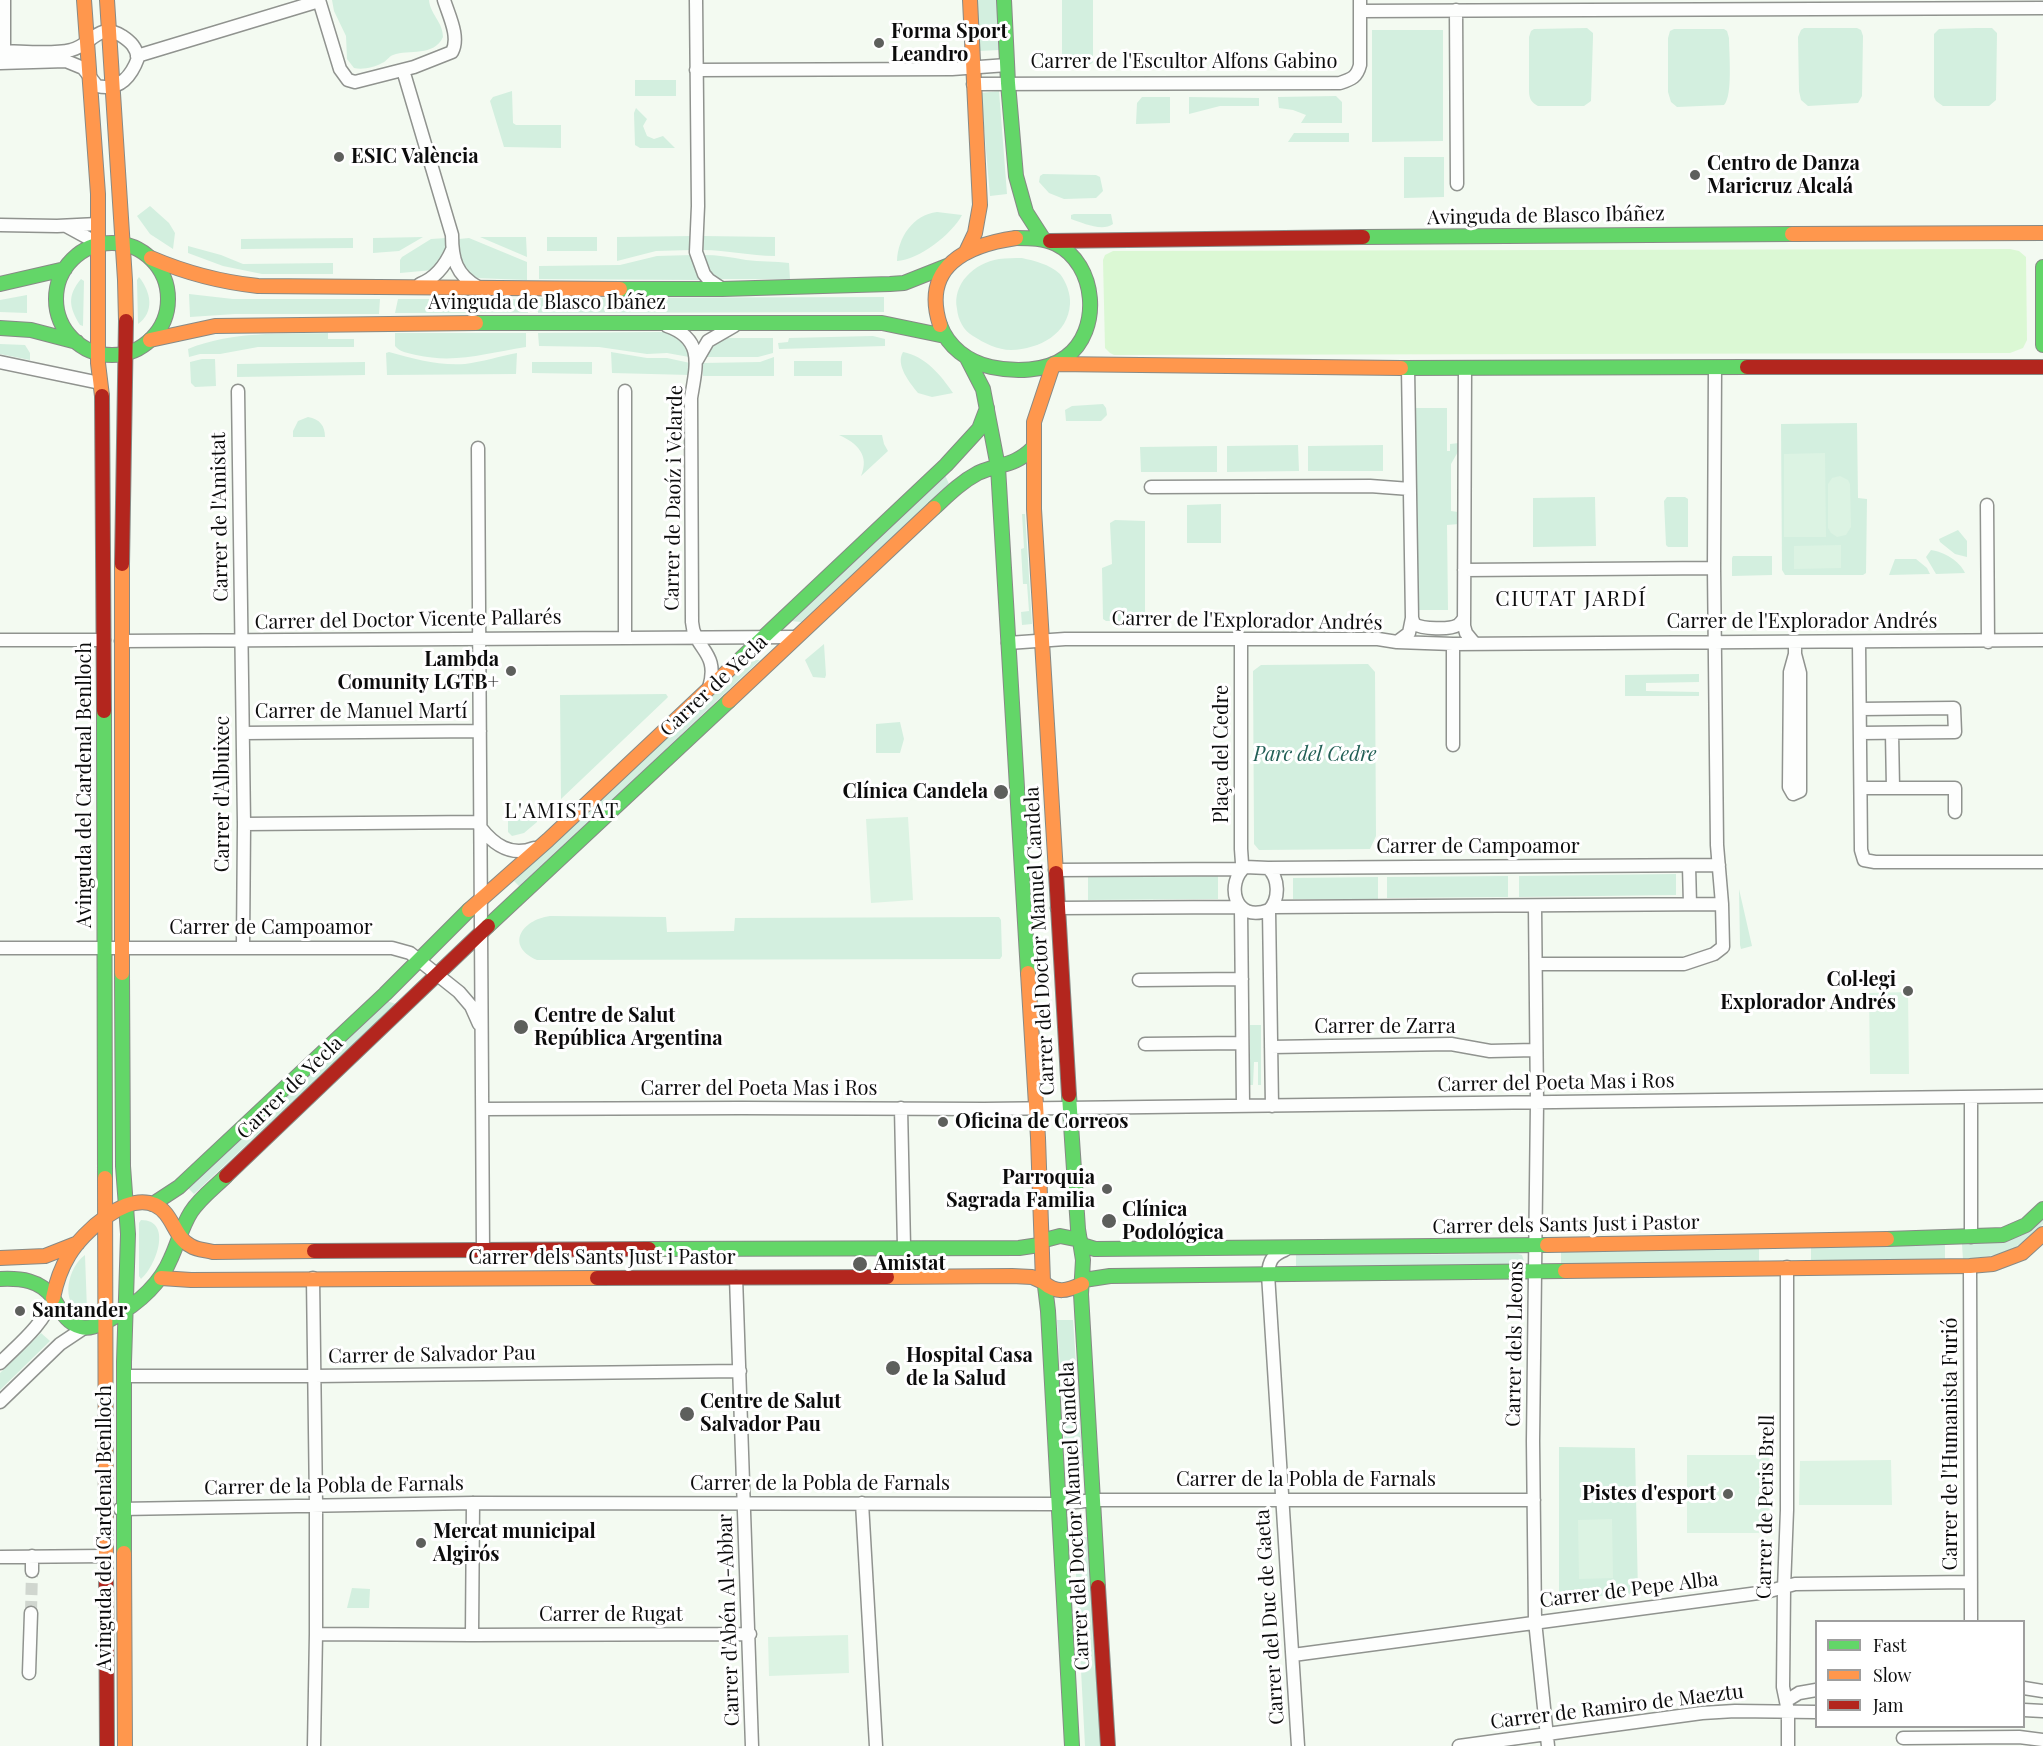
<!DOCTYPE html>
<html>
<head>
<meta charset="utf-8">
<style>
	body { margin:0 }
	#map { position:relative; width:2043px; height:1746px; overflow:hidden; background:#f3faf1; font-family:"Playfair Display",serif }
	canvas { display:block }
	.legend { position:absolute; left:1815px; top:1620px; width:210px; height:108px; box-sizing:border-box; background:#fff; border:2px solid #9e9e9e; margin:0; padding:8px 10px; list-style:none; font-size:18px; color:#0c0c0c }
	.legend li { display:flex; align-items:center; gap:12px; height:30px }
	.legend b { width:30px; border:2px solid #9e9e9e }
</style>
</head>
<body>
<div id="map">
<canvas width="2043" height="1746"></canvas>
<ul class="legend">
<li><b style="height:8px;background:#63d668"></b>Fast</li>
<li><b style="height:8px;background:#ff974d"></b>Slow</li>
<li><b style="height:8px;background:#b3261e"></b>Jam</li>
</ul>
</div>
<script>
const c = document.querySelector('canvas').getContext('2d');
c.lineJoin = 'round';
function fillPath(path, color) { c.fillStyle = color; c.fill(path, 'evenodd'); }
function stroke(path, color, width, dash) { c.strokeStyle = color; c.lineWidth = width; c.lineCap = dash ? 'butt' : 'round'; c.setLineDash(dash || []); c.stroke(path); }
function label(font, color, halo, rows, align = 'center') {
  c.font = font + ' "Playfair Display",serif'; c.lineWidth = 6; c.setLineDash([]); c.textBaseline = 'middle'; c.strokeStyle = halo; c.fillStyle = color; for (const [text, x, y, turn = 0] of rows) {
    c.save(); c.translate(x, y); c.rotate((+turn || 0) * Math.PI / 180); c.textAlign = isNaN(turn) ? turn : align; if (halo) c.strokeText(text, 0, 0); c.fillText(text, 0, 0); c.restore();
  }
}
fillPath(new Path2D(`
	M332 0H429C430 14 443 22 443 37 434 57 409 49 393 55 388 57 387 61 382 63 375 67 363 70 354 68L347 59 346 36 334 11Z
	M977 0H997L999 50 979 51Z
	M1062 0H1093V62L1091 64 1064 65 1062 62Z
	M1587 28 1593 33V37L1591 101 1584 106H1538C1532 103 1529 99 1529 91V37L1531 31 1534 29Z
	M1804 28H1857L1861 30 1863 36 1862 96 1858 103 1808 106 1801 100 1799 91 1798 37 1801 30Z
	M1976 28H1992L1997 33 1996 100 1989 106H1943L1936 101 1934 97V34L1939 29Z
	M1674 29H1724L1727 31 1729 38C1729 52 1733 96 1724 105L1677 107 1671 102 1668 92V38L1670 31Z
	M1372 30H1443V141L1372 142Z
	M635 80H676V96H635Z
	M512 91 513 123 516 125H561V148L504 147 490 101 493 97Z
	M999 91 1007 194 990 196 981 93Z
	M1336 96 1342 102V123H1301L1306 115 1293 110 1279 108 1278 97Z
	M1142 97H1170V123L1136 124 1137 103Z
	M1189 97 1259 98V106H1220L1189 114Z
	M636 108 647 119 643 126 647 136 654 139 663 136 675 148H640L635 145 634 113Z
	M1294 133H1349V142H1288Z
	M1404 157H1444V197L1404 198Z
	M1043 174 1096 175 1100 177 1103 191 1096 198 1064 199 1049 193 1039 182 1040 176Z
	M150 206 169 223 175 233 173 249 150 234 137 216Z
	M937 212 962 215C952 234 919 260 897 261 898 237 913 215 937 212Z
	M1074 214H1111L1113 224C1102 232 1083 223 1071 219V215Z
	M692 236V250L656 251 617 261V237Z
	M703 236 775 237V256C750 256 727 250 703 250Z
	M423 237 399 251 373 253V238Z
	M480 237H526L527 257Z
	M547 237H597V251H547Z
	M353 238V248L241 249V239Z
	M446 238 445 254 433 270 400 273V260L402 257 431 239Z
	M469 238 527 262V280L475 278C460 270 459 255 459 239Z
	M188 246 221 255 243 264 333 263V274H262L223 266 188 253Z
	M692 255 695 267 702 280 539 279V266L620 265 657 256Z
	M703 255C718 255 731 257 746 260 760 262 775 261 789 263L790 279H720C709 274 707 266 703 255Z
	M1022 258C1035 261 1049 264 1060 274 1066 281 1071 295 1070 304 1068 334 1040 349 1011 350 998 350 984 343 973 336 964 331 958 320 957 309 952 284 974 263 999 259 1006 258 1015 258 1022 258Z
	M139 277C151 292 155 312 138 324L137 280Z
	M81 279 84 281 83 326 80 325C69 307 67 296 81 279Z
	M189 294 233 299H380L379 314H235L190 317Z
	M27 295V313L0 312V300Z
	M884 297V312L538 313V298Z
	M398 299H528V313H395Z
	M666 332C679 334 687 345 689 357L667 353 647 354 599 347 539 346 538 333Z
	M328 333V339H354V347H258L220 354H200L189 357 188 349C232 331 281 334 328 333Z
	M395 333H526V347C486 353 456 364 416 355 407 353 400 352 395 346Z
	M873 336 885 339V346L779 349 778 343 788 342 789 338Z
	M722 338H773V353L758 357H704L710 346Z
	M0 344 25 345 30 353V360L0 354Z
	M389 352C414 359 439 366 465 364 482 362 500 356 517 353L516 374 387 375 386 353Z
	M611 352 647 358H667L690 363V375L612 373Z
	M903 352C925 356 941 375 953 393L932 397 918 393C910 383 895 365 903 352Z
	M774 357V376H703V363L760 362Z
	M202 359H215L216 386 195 387 191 383 190 362Z
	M794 361H842V376H794Z
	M365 362V375L237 377V364Z
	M532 362H592V374L532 373Z
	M1103 404 1106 408 1107 415 1101 421H1066L1065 410 1072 406Z
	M1413 408H1447V451H1450V444L1459 443V450L1451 464V511L1458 512 1459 524 1447 525 1448 610H1414Z
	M308 417C320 419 325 426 325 437H293V431L298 421Z
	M1857 423 1858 498 1867 499 1866 573 1863 575H1785L1782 570 1781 424Z
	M839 435H882L884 444 888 451 861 476C870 455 857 443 839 435Z
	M1298 445 1299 471 1227 472V446Z
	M1383 445V471H1308V446Z
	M1217 446V472H1141L1140 447Z
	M945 475 949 484 801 622 790 621Z
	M1595 497 1596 546 1533 547V498Z
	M1667 497H1685L1688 499V547H1668L1666 545 1664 501Z
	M1221 504V543H1187V505Z
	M1022 514H1025L1032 624 1022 625 1021 612 1029 611 1027 584H1023L1021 549 1024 548Z
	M1115 520 1145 521V621H1106L1103 619 1102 568 1112 564 1110 523Z
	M1958 530 1967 541V557L1955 554 1940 542 1939 539Z
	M1931 550C1944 552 1960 561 1965 573L1936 574 1926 557Z
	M1733 556H1772V575L1732 576V558Z
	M1895 559H1916L1927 568 1930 574 1889 575Z
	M824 644 826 675 825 678 813 677 805 660Z
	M749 660H760L520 887 514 881Z
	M1368 664 1375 672 1376 836 1370 849 1259 850 1254 844V836L1253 671 1261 665Z
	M1699 674V682L1646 683V691L1699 692V696H1625V675Z
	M666 694 668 697 665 700 561 799 560 695Z
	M900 722 904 739 900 753H876V724Z
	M537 818V822L524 833 512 836 508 832V819Z
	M1676 874V895L1519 897V876Z
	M1218 876V899L1088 900V877Z
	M1508 876V897L1387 898V877Z
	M1378 877V899H1293V878Z
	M1739 889 1752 946 1741 949 1740 945Z
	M550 916 666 917 667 932 734 931 735 918 999 917 1001 920 1002 956 1000 959H971L537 960C505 946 521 920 550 916Z
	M387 1001 396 1004 194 1194 188 1188Z
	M1250 1025H1261V1085H1258V1062H1254L1253 1085H1250Z
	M2043 1218V1224L2031 1236 2008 1253 1963 1260 1962 1244Z
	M141 1220C174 1220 155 1268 141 1279L139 1276V1223Z
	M1945 1244V1259L1811 1261V1246Z
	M1759 1247V1262L1561 1265V1251Z
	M1518 1254 1522 1255 1524 1261 1523 1266 1296 1270V1255Z
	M85 1255 87 1310 83 1313C59 1304 68 1267 85 1255Z
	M1057 1320H1073L1083 1466 1066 1467Z
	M41 1333 50 1341 0 1390V1373Z
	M1559 1447 1635 1448 1638 1594 1559 1598Z
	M1074 1537H1088L1101 1746H1085Z
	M352 1588 370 1589 369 1608H347Z`), '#d3efdf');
fillPath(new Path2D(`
	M2010 249 2019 251 2026 257 2027 340 2023 348 2010 353 1114 355 1110 353 1105 348 1103 260 1105 255 1113 251Z`), '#dbf8d4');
fillPath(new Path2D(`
	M1825 453 1826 537H1784V454Z
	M1840 476 1848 480 1850 484 1851 527 1846 535 1837 537 1831 533 1828 528V484L1832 478Z
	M1841 545V568L1794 569V546Z
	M908 817 913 900 871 903 866 819Z
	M1908 992 1909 1074H1870L1869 993Z
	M1687 1455H1769L1770 1533H1687Z
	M1891 1460 1892 1505H1799L1800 1461Z
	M1612 1519 1613 1578 1579 1579 1578 1520Z
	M848 1635 849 1673 769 1676 768 1637Z`), '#dcf3e3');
stroke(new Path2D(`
	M31 1613 32 1571`), '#d0d6cf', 12, [12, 6]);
const street = new Path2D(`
	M4 0V51
	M319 0 340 69 348 80 355 82 414 67 452 52C460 37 449 16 444 0
	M696 0 698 206 696 252 704 274 709 280 721 288
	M1456 10 1457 184
	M1360 11 2043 8
	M0 51C21 51 51 55 71 50 91 46 98 21 122 36 131 42 136 47 138 58 131 77 119 91 97 86L83 68 66 61 0 63
	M137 56 319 1
	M403 70 452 235C452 259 456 275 478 287
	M696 70 952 69 1007 65
	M973 84 1340 83C1352 79 1357 77 1360 65V0
	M0 225 57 226 98 224
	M66 226 99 244
	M420 284C436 278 445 266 452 250
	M667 326C705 339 696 367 691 398L692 622C694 650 720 651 709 688
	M697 360 708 341 734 326
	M0 362 100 383
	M1465 368 1464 626 1466 633 1475 644
	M238 391 244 824 243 946
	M625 391V638
	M478 448 483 1251
	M1151 487 1370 486 1410 489
	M1987 505 1988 642
	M1464 570 1714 568
	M1412 618 1414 624C1422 629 1450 630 1458 625 1461 623 1462 621 1464 618
	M0 640H104
	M1241 640V849L1242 863 1245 867
	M121 641 794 637
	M1397 642 1409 633 1412 618 1408 368
	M1859 642 1861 850 1864 860 1875 862H2043
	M1008 643 1065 639H1378L1397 642 1453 644 2043 640
	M1453 644V745
	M1795 654 1800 673V791L1793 794 1789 787 1790 672 1795 654V643
	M243 733 480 731
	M1860 733 1955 732 1954 708 1860 709
	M1892 733 1893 788
	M1861 788H1955V812
	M244 824 480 822
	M480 827C494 845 511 857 534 848
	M1689 866 1690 904
	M1245 867 1268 868C1279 878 1280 899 1269 910 1233 924 1226 882 1245 867Z
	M1268 868 1719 865
	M1055 870 1242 869
	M1273 907 1722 904
	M1535 907 1537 1103 1533 1441 1535 1621 1548 1746
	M1057 908 1239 907
	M1241 909 1243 1105
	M1269 910 1272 1106
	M0 948H392L410 953 459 992 471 1006 479 1024
	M1536 964H1684L1714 954 1723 947 1722 904 1717 845 1714 568 1715 368
	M1139 980 1242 979
	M1145 1044 1242 1043
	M1271 1047 1451 1044 1490 1051 1535 1050
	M1971 1097V1237
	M901 1108 904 1247
	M483 1109 741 1108 984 1109 2043 1096
	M1285 1250C1272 1255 1269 1261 1268 1274L1298 1746
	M1970 1266 1971 1622
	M1787 1267V1510L1784 1588 1783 1687 1788 1711V1746
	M736 1277 752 1746
	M313 1278 316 1505V1634L472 1635 473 1503
	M0 1363C20 1343 43 1325 53 1298
	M124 1376H314L740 1371
	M0 1402 60 1344 84 1328
	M862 1503 876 1746
	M120 1509 473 1503 1058 1504 1094 1500H1534
	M0 1557 106 1556
	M32 1571V1556
	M472 1635 750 1634
	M1293 1655 1766 1592 1795 1584 1971 1582
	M29 1673 31 1613
	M2024 1688 2043 1691
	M1786 1701 1799 1693 1816 1690
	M2024 1710 2043 1711
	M1903 1738 2019 1737 2043 1740
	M314 1746 316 1634
	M1459 1746 1702 1713 1735 1711 1816 1712`);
const fast = new Path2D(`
	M1004 0 1008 83 1016 176 1026 212 1044 240
	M1363 237 1792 234
	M56 299a56 56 0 1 1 112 0a56 56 0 1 1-112 0Z
	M2043 267V345
	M0 284 65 269
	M620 289H722L890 284 904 283 947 266
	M476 323H882L945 336
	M940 325C948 347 968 362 991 367 1014 372 1046 372 1066 357 1102 331 1097 264 1056 244 1044 238 1030 238 1016 238
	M0 328 31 330 77 342
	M967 358 983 389 998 467 1028 973
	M1401 368 1747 367
	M934 508C948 495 961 482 978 473 1000 463 1014 467 1033 448
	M734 665 946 465 979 429 987 408
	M104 711 105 1178
	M488 926 729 701
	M122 973 123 1166 128 1234 124 1362V1553
	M1069 1095 1078 1229 1083 1260 1081 1294 1098 1587
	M153 1204 179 1187 385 994 469 910
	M1887 1239 2003 1235 2026 1225 2043 1209
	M1041 1241 1060 1236 1080 1240
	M1082 1245 1095 1249 1547 1245
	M649 1249 1019 1248 1039 1245
	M0 1279C20 1278 41 1280 53 1298 61 1310 66 1323 81 1327 91 1330 102 1323 111 1319 136 1305 160 1285 171 1258 178 1243 182 1226 191 1212 200 1198 215 1187 226 1176
	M1084 1280 1110 1276 1565 1271
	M1045 1286 1048 1311 1072 1746`);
const slow = new Path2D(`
	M84 0 98 194V363L102 396
	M107 0 125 280 126 321
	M1792 234 2043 233
	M966 252 975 233 980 205 970 0
	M151 258C186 273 220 282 258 286L620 289
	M940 325C921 266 967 245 1016 238
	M150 340 215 326 476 323
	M1054 364 1401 368
	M1053 365 1034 422V509L1056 873
	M729 701 934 508
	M469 910 548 840 734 665
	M122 973V564
	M1028 973 1038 1138 1043 1282C1057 1294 1067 1291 1082 1284
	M105 1178 106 1564
	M1547 1245 1887 1239
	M0 1258 45 1256 78 1243
	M1565 1271 1970 1266 1993 1264 2022 1253 2043 1234
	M887 1277 1012 1276 1032 1277 1043 1282
	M161 1278 191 1280 597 1278
	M53 1298C56 1283 61 1268 69 1255 83 1232 126 1192 155 1205 173 1213 174 1238 191 1246 197 1250 206 1250 213 1252L314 1251
	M124 1553 125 1746`);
const jam = new Path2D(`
	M1050 241 1363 237
	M1747 367H2043
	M102 396 104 711
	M122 564 126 321
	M1056 873 1069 1095
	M226 1176 488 926
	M314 1251 649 1249
	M597 1278 887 1277
	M106 1564 107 1746
	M1098 1587 1108 1746`);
stroke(street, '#90938f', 15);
stroke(fast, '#878a86', 16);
stroke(slow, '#878a86', 16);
stroke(jam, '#878a86', 16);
stroke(street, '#fdfefd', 12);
stroke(fast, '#63d668', 14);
stroke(slow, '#ff974d', 14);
stroke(jam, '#b3261e', 14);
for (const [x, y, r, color] of [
	[879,43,6,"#5d5f5c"],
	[339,157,6,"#5d5f5c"],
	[1695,175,6,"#5d5f5c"],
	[511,671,6,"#5d5f5c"],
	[1001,792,8,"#5d5f5c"],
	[1908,991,6,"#5d5f5c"],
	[521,1027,8,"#5d5f5c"],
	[943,1122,6,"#5d5f5c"],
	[1107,1189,6,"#5d5f5c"],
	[1109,1221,8,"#5d5f5c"],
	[860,1264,8,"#5d5f5c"],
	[20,1311,6,"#5d5f5c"],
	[893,1368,8,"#5d5f5c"],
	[687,1414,8,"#5d5f5c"],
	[1728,1494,6,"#5d5f5c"],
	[421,1543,6,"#5d5f5c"]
]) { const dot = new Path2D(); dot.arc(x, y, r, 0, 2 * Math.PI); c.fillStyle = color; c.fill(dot); stroke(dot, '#fff', 2); }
label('bold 20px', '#0c0c0c', '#fff', [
	["Forma Sport",891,32],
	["Leandro",891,55],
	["ESIC València",351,157],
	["Centro de Danza",1707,164],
	["Maricruz Alcalá",1707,187],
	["Lambda",499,660,"right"],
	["Comunity LGTB+",499,683,"right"],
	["Clínica Candela",988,792,"right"],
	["Col·legi",1896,980,"right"],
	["Explorador Andrés",1896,1003,"right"],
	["Centre de Salut",534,1016],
	["República Argentina",534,1039],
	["Oficina de Correos",955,1122],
	["Parroquia",1095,1178,"right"],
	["Sagrada Familia",1095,1201,"right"],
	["Clínica",1122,1210],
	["Podológica",1122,1233],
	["Amistat",874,1264],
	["Santander",32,1311],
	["Hospital Casa",906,1356],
	["de la Salud",906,1379],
	["Centre de Salut",700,1402],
	["Salvador Pau",700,1425],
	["Pistes d'esport",1716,1494,"right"],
	["Mercat municipal",433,1532],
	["Algirós",433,1555]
], 'left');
label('20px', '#0c0c0c', '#fff', [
	["Carrer de l'Escultor Alfons Gabino",1184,62],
	["Avinguda de Blasco Ibáñez",1546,216,-1],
	["Avinguda de Blasco Ibáñez",547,303],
	["Carrer de Daoíz i Velarde",674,498,-89],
	["Carrer de l'Amistat",220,517,-91],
	["Carrer del Doctor Vicente Pallarés",408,620,-1],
	["Carrer de l'Explorador Andrés",1247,621,1],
	["Carrer de l'Explorador Andrés",1802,622],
	["Carrer de Yecla",714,686,-43],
	["Carrer de Manuel Martí",361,712],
	["Plaça del Cedre",1222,754,-90],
	["Avinguda del Cardenal Benlloch",85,785,-90],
	["Carrer d'Albuixec",223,794,-90],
	["Carrer de Campoamor",1478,847],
	["Carrer de Campoamor",271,928],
	["Carrer del Doctor Manuel Candela",1040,941,-93],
	["Carrer de Zarra",1385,1027],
	["Carrer del Poeta Mas i Ros",1556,1083,-1],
	["Carrer de Yecla",290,1088,-44],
	["Carrer del Poeta Mas i Ros",759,1089],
	["Carrer dels Sants Just i Pastor",1566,1225,-1],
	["Carrer dels Sants Just i Pastor",602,1258],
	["Carrer dels Lleons",1515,1344,-89],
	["Carrer de Salvador Pau",432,1355,-1],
	["Carrer de l'Humanista Furió",1951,1444,-90],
	["Carrer de la Pobla de Farnals",1306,1480],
	["Carrer de la Pobla de Farnals",820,1484],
	["Carrer de la Pobla de Farnals",334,1486,-1],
	["Carrer de Peris Brell",1766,1507,-89],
	["Carrer del Doctor Manuel Candela",1075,1516,-93],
	["Avinguda del Cardenal Benlloch",105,1528,-90],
	["Carrer de Pepe Alba",1629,1590,-7],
	["Carrer de Rugat",611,1615],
	["Carrer del Duc de Gaeta",1270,1617,-94],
	["Carrer d'Abén Al-Abbar",729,1620,-92],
	["Carrer de Ramiro de Maeztu",1617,1707,-7]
]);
label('italic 20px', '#215f55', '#fff', [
	["Parc del Cedre",1315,755]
]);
c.letterSpacing = '1.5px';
label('21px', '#0c0c0c', '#fff', [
	["CIUTAT JARDÍ",1571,599],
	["L'AMISTAT",562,811]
]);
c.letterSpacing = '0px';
</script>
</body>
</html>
